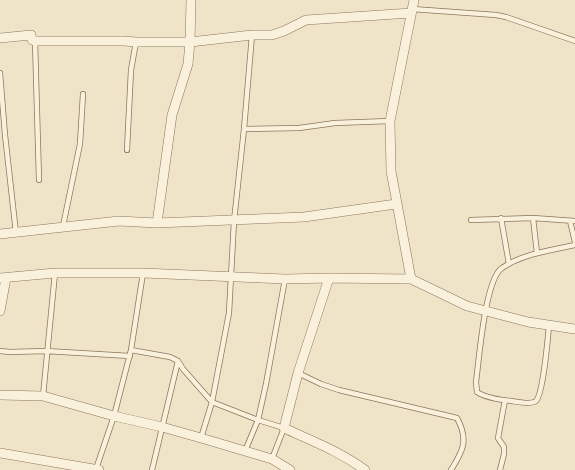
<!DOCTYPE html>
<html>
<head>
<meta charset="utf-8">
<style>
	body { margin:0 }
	canvas { display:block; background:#f0e4c8 }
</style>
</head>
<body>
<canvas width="575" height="470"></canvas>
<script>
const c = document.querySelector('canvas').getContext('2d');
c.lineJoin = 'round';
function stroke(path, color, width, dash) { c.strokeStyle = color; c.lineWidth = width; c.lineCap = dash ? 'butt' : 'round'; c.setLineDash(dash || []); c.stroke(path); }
const lane = new Path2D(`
	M412 9 496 15 506 17 575 41
	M35 41 39 180
	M0 73 5 135 16 233
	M244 129 299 128 335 123 390 121
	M127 150 131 70 136 42
	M501 218 509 264
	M533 218 537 253
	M471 220 533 218 575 221
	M570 221 575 242
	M63 226 80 144 83 94
	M549 325C548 337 543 394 536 401 531 405 518 402 512 401 501 400 486 398 477 392L476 382C479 360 485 279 502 268 522 254 552 250 575 245
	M131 350 170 357 178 361 183 369 212 402 258 420 284 428 272 459
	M0 351 10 352 46 351 130 356
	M298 373 321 384 339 390 457 418C469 440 463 451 451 470
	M43 396 55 273
	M201 438 212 402 229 313 234 221 244 129 252 35
	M245 451 258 420 266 384 285 279
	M96 469 114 416 131 350 143 273
	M152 470 178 361
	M500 470 504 454V447L498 438 505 400`);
const street = new Path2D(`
	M414 0 390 121 391 171 411 279 467 306 528 322 575 329
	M0 38 31 35 32 40 35 41H124L136 42H190L252 35H272L284 31 306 20 411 13
	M157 223 172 115 188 64 190 42 191 0
	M0 234 119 221 157 223 304 217 396 204
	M0 278 55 273H143L285 279 329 278 411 279
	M329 278 298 373 284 428C312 441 341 452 365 470
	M0 311 6 278
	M0 395 43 396 114 416 162 427 201 438 272 459 290 470
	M0 453 99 470`);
stroke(lane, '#8d765c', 6);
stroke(street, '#8d765c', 10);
stroke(lane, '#faf1dc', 4.5);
stroke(street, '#faf1dc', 9);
</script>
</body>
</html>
